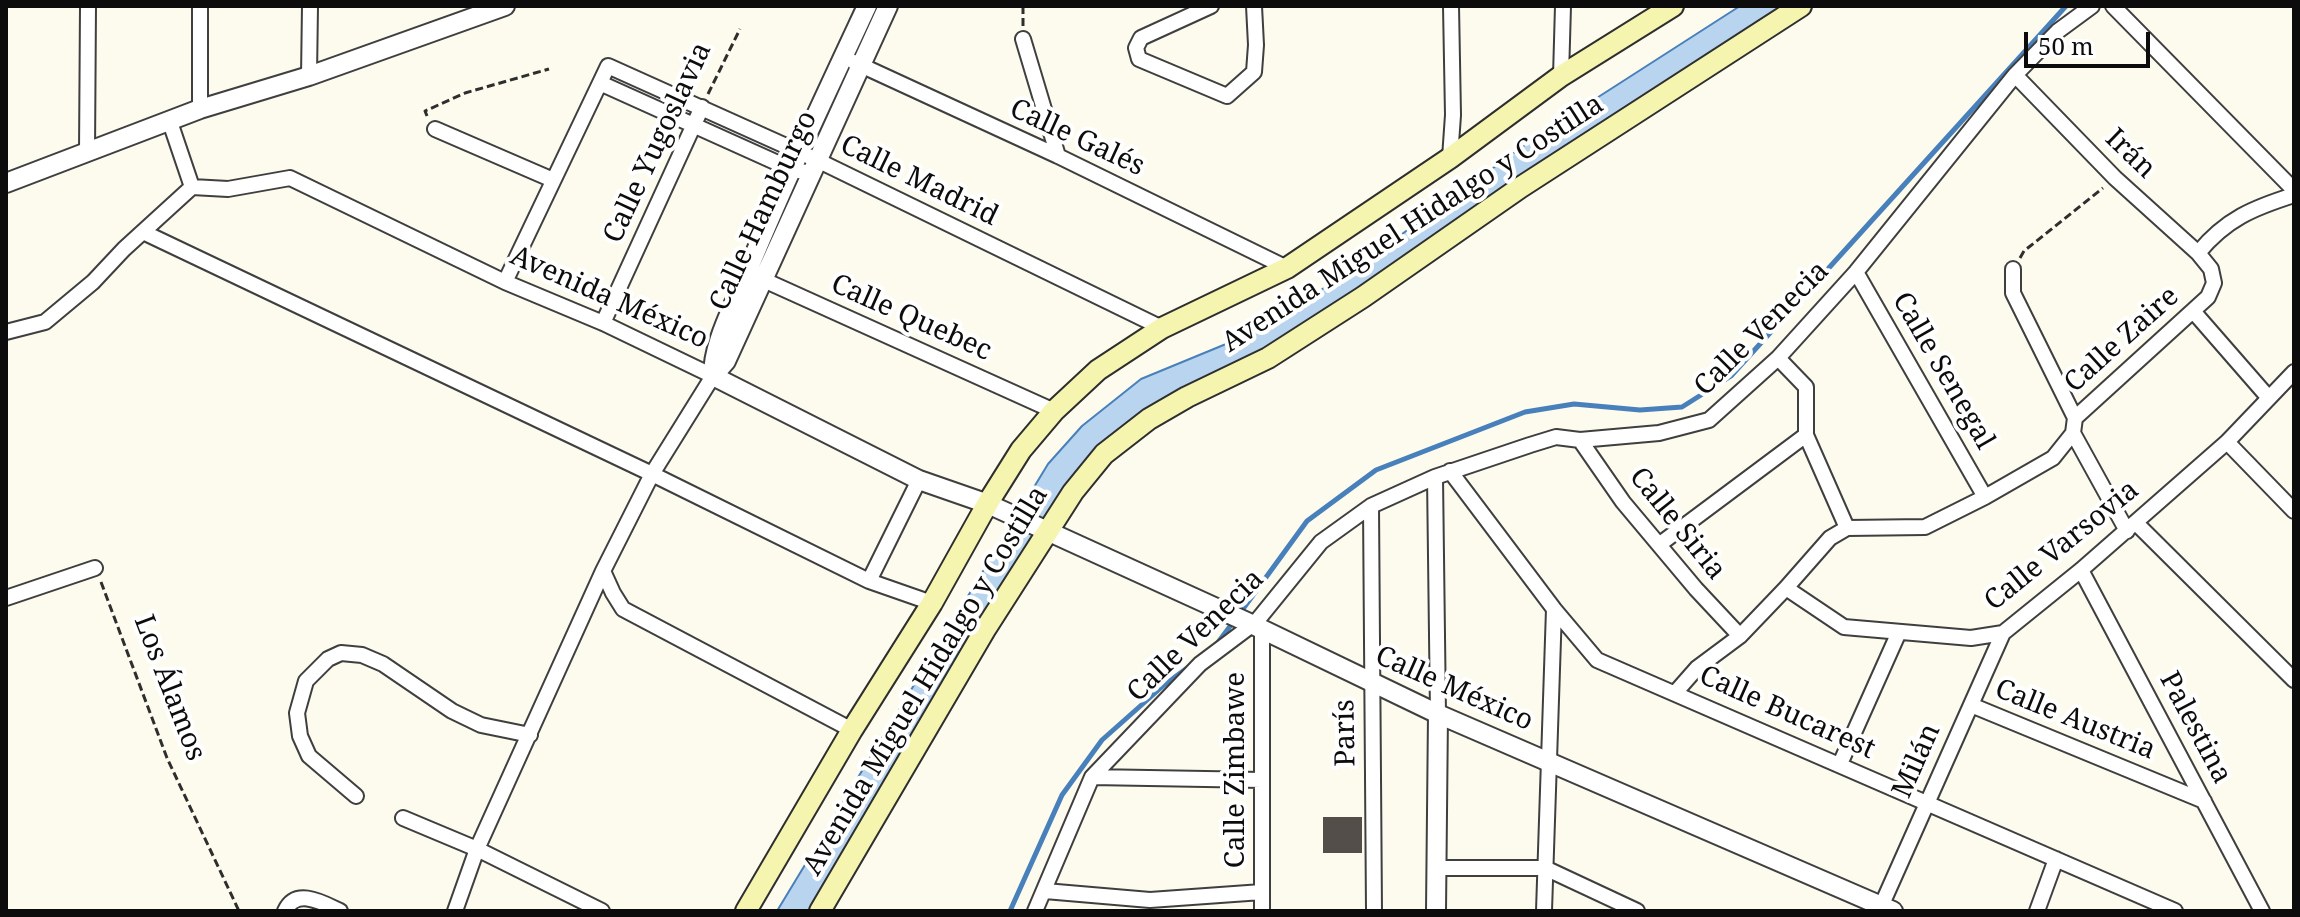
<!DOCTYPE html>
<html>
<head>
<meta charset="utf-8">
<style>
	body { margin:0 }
	#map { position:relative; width:2300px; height:917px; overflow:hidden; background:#fdfbed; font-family:"Noto Serif",serif }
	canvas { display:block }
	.frame { position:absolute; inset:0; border:8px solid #0c0c0c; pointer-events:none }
	.scale { position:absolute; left:2024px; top:32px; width:126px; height:36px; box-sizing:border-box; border:4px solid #0c0c0c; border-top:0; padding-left:10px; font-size:24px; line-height:28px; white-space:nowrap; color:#0c0c0c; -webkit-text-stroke:6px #fff; paint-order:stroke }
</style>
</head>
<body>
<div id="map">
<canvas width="2300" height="917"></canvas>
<div class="frame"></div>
<div class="scale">50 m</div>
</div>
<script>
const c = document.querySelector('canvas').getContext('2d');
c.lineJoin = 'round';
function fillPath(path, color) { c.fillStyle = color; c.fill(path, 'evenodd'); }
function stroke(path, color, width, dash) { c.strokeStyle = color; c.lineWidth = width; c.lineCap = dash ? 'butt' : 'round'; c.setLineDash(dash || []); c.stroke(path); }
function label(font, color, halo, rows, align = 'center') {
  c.font = font + ' "Noto Serif",serif'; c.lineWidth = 8; c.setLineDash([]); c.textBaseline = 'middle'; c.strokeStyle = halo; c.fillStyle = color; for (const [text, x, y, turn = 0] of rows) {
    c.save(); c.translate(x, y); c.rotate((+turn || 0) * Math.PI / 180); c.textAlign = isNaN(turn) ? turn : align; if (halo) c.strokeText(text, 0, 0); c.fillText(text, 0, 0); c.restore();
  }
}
const water = new Path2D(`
	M1740 6H1790L1353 298 1080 469 809 911H777L1048 464 1082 426 1141 379 1260 330 1362 263 1536 137Z`);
fillPath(water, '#b8d4ee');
stroke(water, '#4880bc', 2);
stroke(new Path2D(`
	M1240 613 1307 521 1376 470 1525 412 1574 404 1640 410 1682 407 1731 376 2066 6
	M1216 645 1234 621
	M1010 911 1062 795 1102 740 1164 685 1190 666`), '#4880bc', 5);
fillPath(new Path2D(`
	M1323 817H1362V853H1323Z`), '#534e4a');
const minor = new Path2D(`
	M1211 6 1141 38 1136 48 1139 59 1227 96 1254 72 1256 45 1254 6
	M2113 6 2294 190
	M1023 39 1058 156
	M854 62 1058 156 1287 268
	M309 76 310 6
	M1561 76 1563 6
	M600 83 793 170 812 173
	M200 109V6
	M170 122 192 187
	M435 129 553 180
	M87 152 88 6
	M1450 158 1453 115 1451 6
	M192 187 228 189 290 178 505 282 603 323 713 376 652 474 603 571 477 849 455 911
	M143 232 652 474 869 581 932 603
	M2198 253C2226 219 2253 208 2294 195
	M2013 269V293L2075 418
	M1856 272 1985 497
	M755 276 1054 411
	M505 282 608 66 817 160 1162 328
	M2193 311 2268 397
	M603 323 702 107
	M6 332 45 322 93 282 124 249 192 187
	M1778 358 1806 387V435L1847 528
	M2073 433 2127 531
	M1580 440 1623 502 1696 589 1740 636
	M2227 442 2294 511
	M1450 471 1554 609 1597 660 2175 911
	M1435 477 1438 714
	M1371 506 1374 911
	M2136 523 2294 680
	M1847 528 1925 527 1985 497 2053 458 2073 433 2075 418 2208 297 2214 283 2211 269 2198 253 2115 178 2015 75
	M1660 544 1806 435
	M2081 570 2262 911
	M603 571 613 593 623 609 852 730
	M869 581 919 480
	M1786 588 1830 538 1847 528
	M6 598 95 568
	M1262 629V911
	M1675 693 1697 668 1740 636 1786 588 1844 627 1971 638 2003 633 2081 570 2227 442 2294 372
	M1971 705 2204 801
	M1840 764 1899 632
	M1092 777 1262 780
	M356 796 309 756 300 736 297 713 306 681 328 659 341 653 362 655 383 664 452 711 481 725 530 735
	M403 818 477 849 602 911
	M1437 868H1545L1637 911
	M1045 891 1150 900 1262 892
	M285 911C296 887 323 903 340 911
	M1035 911 1092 777 1200 664 1256 622 1321 542 1371 506 1435 477 1530 445 1556 437 1580 440 1659 433 1709 420 1778 358 1856 272 2015 75 2058 31 2092 6
	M1544 911 1554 609
	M1879 911 2003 633
	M2037 911 2056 859`);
const tertiary = new Path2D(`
	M6 183 200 109 309 76 505 6
	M713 376 919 480 988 504 1247 622 1438 714 1893 911
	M713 376 726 361 888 6
	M713 376C713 344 731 312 743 282 781 189 824 98 867 6
	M1436 911 1438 714`);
const secondary = new Path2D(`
	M746 911 852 730 932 603 989 501 1021 450 1054 411 1098 370 1162 328 1287 268 1450 158 1561 76 1673 6
	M820 911 986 628 1073 492 1104 454 1149 419 1187 397 1268 358 1363 297 1521 187 1801 6`);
stroke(minor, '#3f3f3f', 18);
stroke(tertiary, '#3f3f3f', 22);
stroke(secondary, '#2e2e2e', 24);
stroke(new Path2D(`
	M1023 26V6
	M708 94 740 29
	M427 116 425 111 465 93 549 69
	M2020 258 2024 251 2103 188
	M101 582 167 758 239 911`), '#2e2e2e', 3, [8, 4]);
stroke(minor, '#fff', 14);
stroke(tertiary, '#fff', 18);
stroke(secondary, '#f5f5b0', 20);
label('28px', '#0c0c0c', '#fff', [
	["Calle Galés",1077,138,25],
	["Calle Yugoslavia",658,143,-65],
	["Irán",2130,154,44],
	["Calle Madrid",919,181,26],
	["Calle Hamburgo",764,211,-65],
	["Avenida Miguel Hidalgo y Costilla",1413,224,-33],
	["Avenida México",609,298,24],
	["Calle Quebec",911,318,24],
	["Calle Venecia",1762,329,-45],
	["Calle Zaire",2122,340,-42],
	["Calle Senegal",1943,371,60],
	["Calle Siria",1677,524,51],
	["Calle Varsovia",2062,546,-39],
	["Calle Venecia",1196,636,-44],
	["Avenida Miguel Hidalgo y Costilla",926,681,-59],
	["Los Álamos",169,688,69],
	["Calle México",1454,689,24],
	["Calle Bucarest",1787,713,24],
	["Calle Austria",2075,720,22],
	["Palestina",2195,728,62],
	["París",1346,733,-91],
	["Milán",1917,761,-66],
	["Calle Zimbawe",1236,770,-90]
]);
</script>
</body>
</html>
